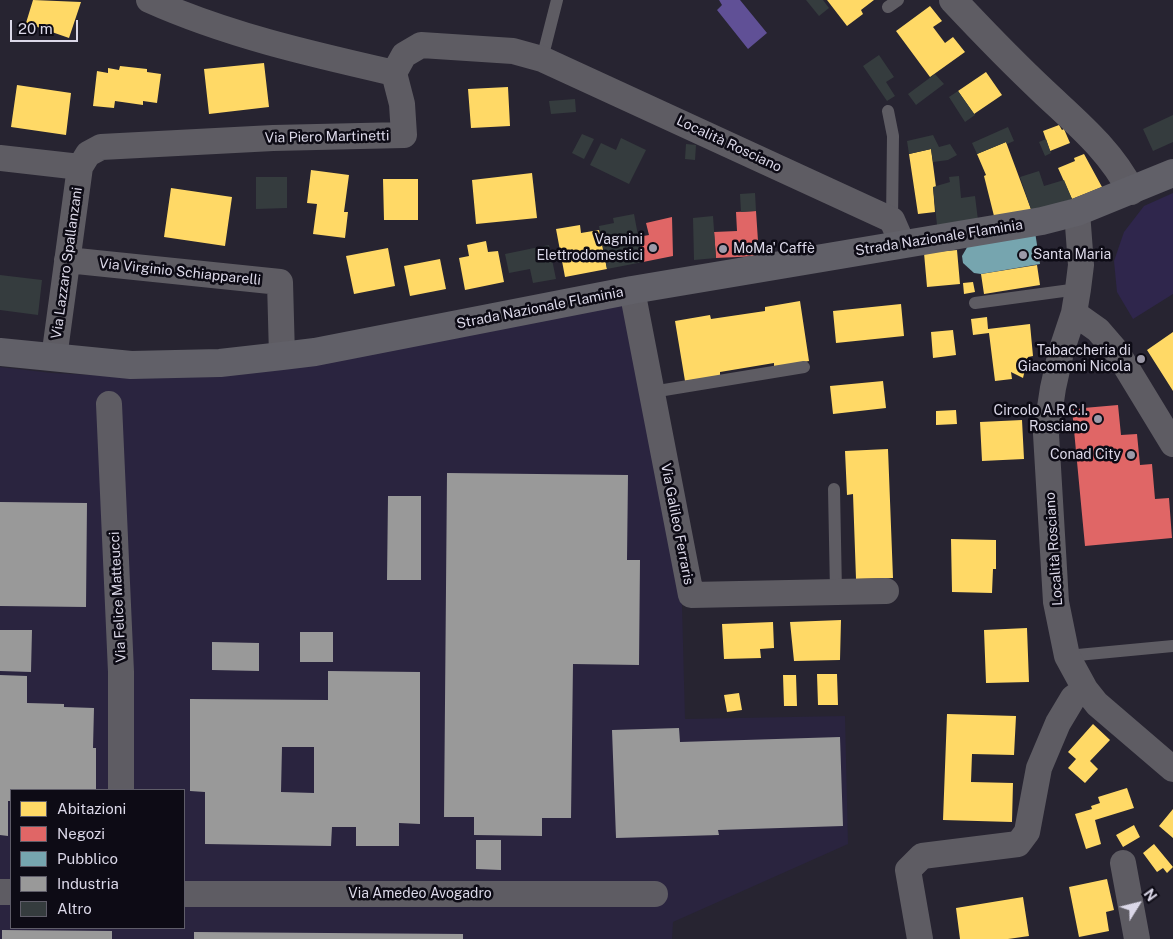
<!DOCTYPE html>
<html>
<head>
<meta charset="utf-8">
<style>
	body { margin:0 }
	#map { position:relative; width:1173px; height:939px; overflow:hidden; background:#272431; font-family:"Public Sans",sans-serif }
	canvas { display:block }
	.legend { position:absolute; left:10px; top:789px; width:175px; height:140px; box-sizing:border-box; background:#0d0b15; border:1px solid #5f5d69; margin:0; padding:6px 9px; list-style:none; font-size:15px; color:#dbd8e8 }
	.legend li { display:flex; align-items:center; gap:10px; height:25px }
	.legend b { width:25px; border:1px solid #5f5d69 }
	.north { position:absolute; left:1113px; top:879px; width:50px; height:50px; -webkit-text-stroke:4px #0d0b15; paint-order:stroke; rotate:54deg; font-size:14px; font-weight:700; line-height:20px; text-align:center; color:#dbd8e8 }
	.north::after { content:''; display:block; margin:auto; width:18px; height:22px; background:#dbd8e8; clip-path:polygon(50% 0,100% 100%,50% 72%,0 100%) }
	.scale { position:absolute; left:10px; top:20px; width:68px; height:22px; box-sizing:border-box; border:2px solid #dbd8e8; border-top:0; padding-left:6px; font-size:15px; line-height:18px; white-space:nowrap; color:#dbd8e8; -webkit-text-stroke:4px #0d0b15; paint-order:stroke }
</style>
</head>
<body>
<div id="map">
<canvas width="1173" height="939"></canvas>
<ul class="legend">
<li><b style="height:14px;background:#ffd966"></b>Abitazioni</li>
<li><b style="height:14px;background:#e06666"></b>Negozi</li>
<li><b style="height:14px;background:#76a5af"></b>Pubblico</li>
<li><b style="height:14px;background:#999"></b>Industria</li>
<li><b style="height:14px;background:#353c3e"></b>Altro</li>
</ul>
<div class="north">N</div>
<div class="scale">20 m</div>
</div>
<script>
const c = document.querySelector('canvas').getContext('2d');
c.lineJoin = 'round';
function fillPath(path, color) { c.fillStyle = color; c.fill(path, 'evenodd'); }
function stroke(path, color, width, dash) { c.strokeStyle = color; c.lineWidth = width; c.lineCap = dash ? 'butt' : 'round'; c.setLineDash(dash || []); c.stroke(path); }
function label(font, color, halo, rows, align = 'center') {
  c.font = font + ' "Public Sans",sans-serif'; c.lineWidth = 5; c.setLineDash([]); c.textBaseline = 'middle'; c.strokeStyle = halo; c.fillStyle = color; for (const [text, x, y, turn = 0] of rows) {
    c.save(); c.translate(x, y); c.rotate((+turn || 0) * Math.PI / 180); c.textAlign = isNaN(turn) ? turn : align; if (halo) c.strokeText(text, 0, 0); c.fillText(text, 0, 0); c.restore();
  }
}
fillPath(new Path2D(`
	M625 303 682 605 685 719 845 716 848 844 673 922 672 939H0V367L52 373 131 377ZM11 790H184V928H11Z`), '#2a243f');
fillPath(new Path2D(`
	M1173 193V294L1133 319 1117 292 1114 261 1124 232 1144 206Z`), '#2f264c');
fillPath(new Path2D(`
	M719 0H740L767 33 748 49 717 10 722 5Z`), '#605096');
fillPath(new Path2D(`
	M33 0 81 2 69 38 26 23Z
	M827 0H874L861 10 863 14 847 26Z
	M930 6 942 21 933 27 945 43 953 37 965 52 930 77 896 31Z
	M264 63 269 107 209 114 204 69Z
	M120 66 147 69V72L161 74 157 103 143 101V105L115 101 114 108 93 106 97 71 108 73V68L119 70Z
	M986 72 1002 95 974 114 958 91Z
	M17 85 71 93 66 135 11 127Z
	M508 87 510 126 471 128 468 89Z
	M1059 125 1062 130 1064 129 1070 143 1050 151 1043 131Z
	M1006 142 1032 212 995 220 984 176 986 175 977 154Z
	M931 149 936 187H933L935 212 918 214 909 154Z
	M1084 154 1102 187 1072 199 1058 168 1075 161 1074 158Z
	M311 170 349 175 344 212H348L345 238 313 234 317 204 307 203Z
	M532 173 537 218 476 224 472 180Z
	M383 179H418V220H384Z
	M171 188 232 197 225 246 164 237Z
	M580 225 581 233 599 230 607 269 565 277 556 229Z
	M486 241 488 252 498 251 504 282 465 290 459 258 469 256 467 245Z
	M388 248 395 286 354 294 346 256Z
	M957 250 960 284 927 287 924 253Z
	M440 259 446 289 410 296 404 266Z
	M1037 265 1040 285 984 294 981 274Z
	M973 282 975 292 964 294 963 283Z
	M800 301 809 361 774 367V363L720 372V376L685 381 675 321 710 315 711 319 765 311V307Z
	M901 304 904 336 836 343 833 311Z
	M987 317 988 329 1030 324 1033 356 1028 357 1023 378 1011 372 1012 379 995 381 989 333 973 335 971 319Z
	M953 330 956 355 933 358 931 332Z
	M1173 332V391L1147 350Z
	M883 381 886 408 833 414 830 386Z
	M956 410 957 424 936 425V411Z
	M1022 420 1024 459 982 461 980 422Z
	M888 449 893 578 856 579 853 494 847 495 845 451Z
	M951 539 996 540V569H993L992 593 952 592Z
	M841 620 840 660 794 661 790 622Z
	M773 622 774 648 760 649 761 658 724 659 722 624Z
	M1027 628 1029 682 986 683 984 630Z
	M817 674H837L838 705H818Z
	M783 675H796L797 706H784Z
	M739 693 742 710 727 712 724 695Z
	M947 714 1016 716 1014 755 972 754 971 782 1013 783 1012 822 943 820Z
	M1093 724 1110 740 1090 761 1098 769 1085 783 1068 768 1076 759 1068 752Z
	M1127 788 1134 808 1095 820 1101 844 1086 849 1075 814 1092 809 1091 806 1100 803 1098 797Z
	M1173 809V838L1159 826Z
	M1134 825 1140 837 1123 847 1116 835Z
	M1154 844 1173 867 1167 873 1163 868 1157 872 1143 853Z
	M1107 879 1114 910 1106 912 1109 931 1079 937 1069 887Z
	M1023 897 1029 936 1008 939H960L956 908Z`), '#ffd966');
fillPath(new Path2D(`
	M756 211 759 256 716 258 714 232 737 231 736 212Z
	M672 217 673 256 643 262 638 237 649 235 646 223Z
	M1118 405 1121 435 1137 434 1140 465 1152 464 1155 499 1169 498 1172 538 1085 546 1072 409Z`), '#e06666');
fillPath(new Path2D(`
	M1035 232 1040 264 981 274 974 273 963 263 962 256 969 244Z`), '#76a5af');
fillPath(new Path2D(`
	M447 473 628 475 627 560H640L639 665 573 664 571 818H542V836L474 835V817H444Z
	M388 496H421V580H387Z
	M0 502 87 503 86 607 0 606Z
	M0 630H32L31 672 0 671Z
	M300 632H333V662H300Z
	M212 642 259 643V671L212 670Z
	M328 671 420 672V824L399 823V846H356V827H332L331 846 205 844V792L190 791V699L328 700ZM282 747H314V793L281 792Z
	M0 675 27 676V703L64 704V707L94 708 93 748H96V790H11V801H8V836L0 835Z
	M679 728 680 742 840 737 843 826 718 830 719 835 616 838 612 730Z
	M476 840H501V870L476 869Z
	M2 930 112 931V939H2Z
	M194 932 463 934V939H194Z`), '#999');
fillPath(new Path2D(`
	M806 0H823L829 8 819 16Z
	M879 55 894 77 886 82 895 96 887 101 863 66Z
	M935 74 944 84 916 105 908 94Z
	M958 91 975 115 965 122 949 97Z
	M575 99 576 112 551 114 549 101Z
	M1173 115V142L1153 151 1143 129Z
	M1008 127 1014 141 1007 144 1006 142 977 154 972 143Z
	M582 134 594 139 584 159 572 153Z
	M933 135 939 147 950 144 957 155 948 160 933 162 931 149 909 154 907 141Z
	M621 138 646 150 629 184 590 165 601 143 616 150Z
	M1046 139 1051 153 1045 156 1039 142Z
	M686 144 696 145 695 160 685 159Z
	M1039 171 1044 186 1064 180 1072 199 1032 212 1020 177Z
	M959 176 961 198 975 196 978 220 937 225 933 187 950 182 949 177Z
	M256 177H287V208L256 209Z
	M755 193 756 211 741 212 740 194Z
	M634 214 643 262 607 269 599 226 614 223 613 218Z
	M713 216 716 258 694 260 693 218Z
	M549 245 556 279 533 283 530 269 509 273 505 254Z
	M0 275 42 280 38 315 0 310Z`), '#353c3e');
stroke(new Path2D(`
	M888 7 898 0
	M542 59 557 0
	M888 111 893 136 892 220
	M975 303 1078 289
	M652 392 804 367
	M834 489 836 592
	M1067 656 1173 646`), '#5e5c63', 12);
stroke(new Path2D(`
	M149 0C227 35 311 54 394 73
	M394 73 404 55 421 45 513 51 542 59 892 220 902 243
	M0 158 80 167
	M1077 212 1081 265 1078 289 1074 313 1061 352 1053 388 1046 434 1056 602 1067 656 1085 689 1097 704 1173 769
	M67 260 280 282 282 356
	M632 290 691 595 886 591
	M1074 313 1098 330 1117 352 1173 444
	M54 358 80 167 88 154 101 147 273 138 404 135 402 104 394 73
	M109 404 121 672V790
	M1123 863 1137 939
	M0 892H11
	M184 894H655
	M920 939 908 870 922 856 1018 844 1027 832 1039 768 1058 723 1073 698 1085 689`), '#5e5c63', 26);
stroke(new Path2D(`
	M953 0C983 32 1013 63 1045 93 1077 123 1111 151 1131 191`), '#5e5c63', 28);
stroke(new Path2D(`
	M0 352 131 365 220 363 282 356 315 352 632 290 1042 221 1077 212 1173 173`), '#616068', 28);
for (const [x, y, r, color] of [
	[653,248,5,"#9c99a8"],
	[723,249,5,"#9c99a8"],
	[1023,255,5,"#9c99a8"],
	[1141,359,5,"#9c99a8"],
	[1098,419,5,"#9c99a8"],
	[1131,455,5,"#9c99a8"]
]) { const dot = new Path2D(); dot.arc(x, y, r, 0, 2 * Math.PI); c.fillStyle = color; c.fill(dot); stroke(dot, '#0d0b15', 2); }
label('14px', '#dbd8e8', '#0d0b15', [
	["Via Piero Martinetti",327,137,-1],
	["Località Rosciano",729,144,25],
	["Strada Nazionale Flaminia",939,238,-9],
	["Via Lazzaro Spallanzani",67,263,-82],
	["Via Virginio Schiapparelli",180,272,6],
	["Strada Nazionale Flaminia",540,308,-11],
	["Via Galileo Ferraris",677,524,79],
	["Località Rosciano",1054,549,-94],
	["Via Felice Matteucci",118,597,-93],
	["Via Amedeo Avogadro",420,894]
]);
label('14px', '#dbd8e8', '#0d0b15', [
	["Vagnini",643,240],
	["Elettrodomestici",643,256],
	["MoMa' Caffè",733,249,"left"],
	["Santa Maria",1033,255,"left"],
	["Tabaccheria di",1131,351],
	["Giacomoni Nicola",1131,367],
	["Circolo A.R.C.I.",1088,411],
	["Rosciano",1088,427],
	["Conad City",1121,455]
], 'right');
</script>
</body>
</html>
